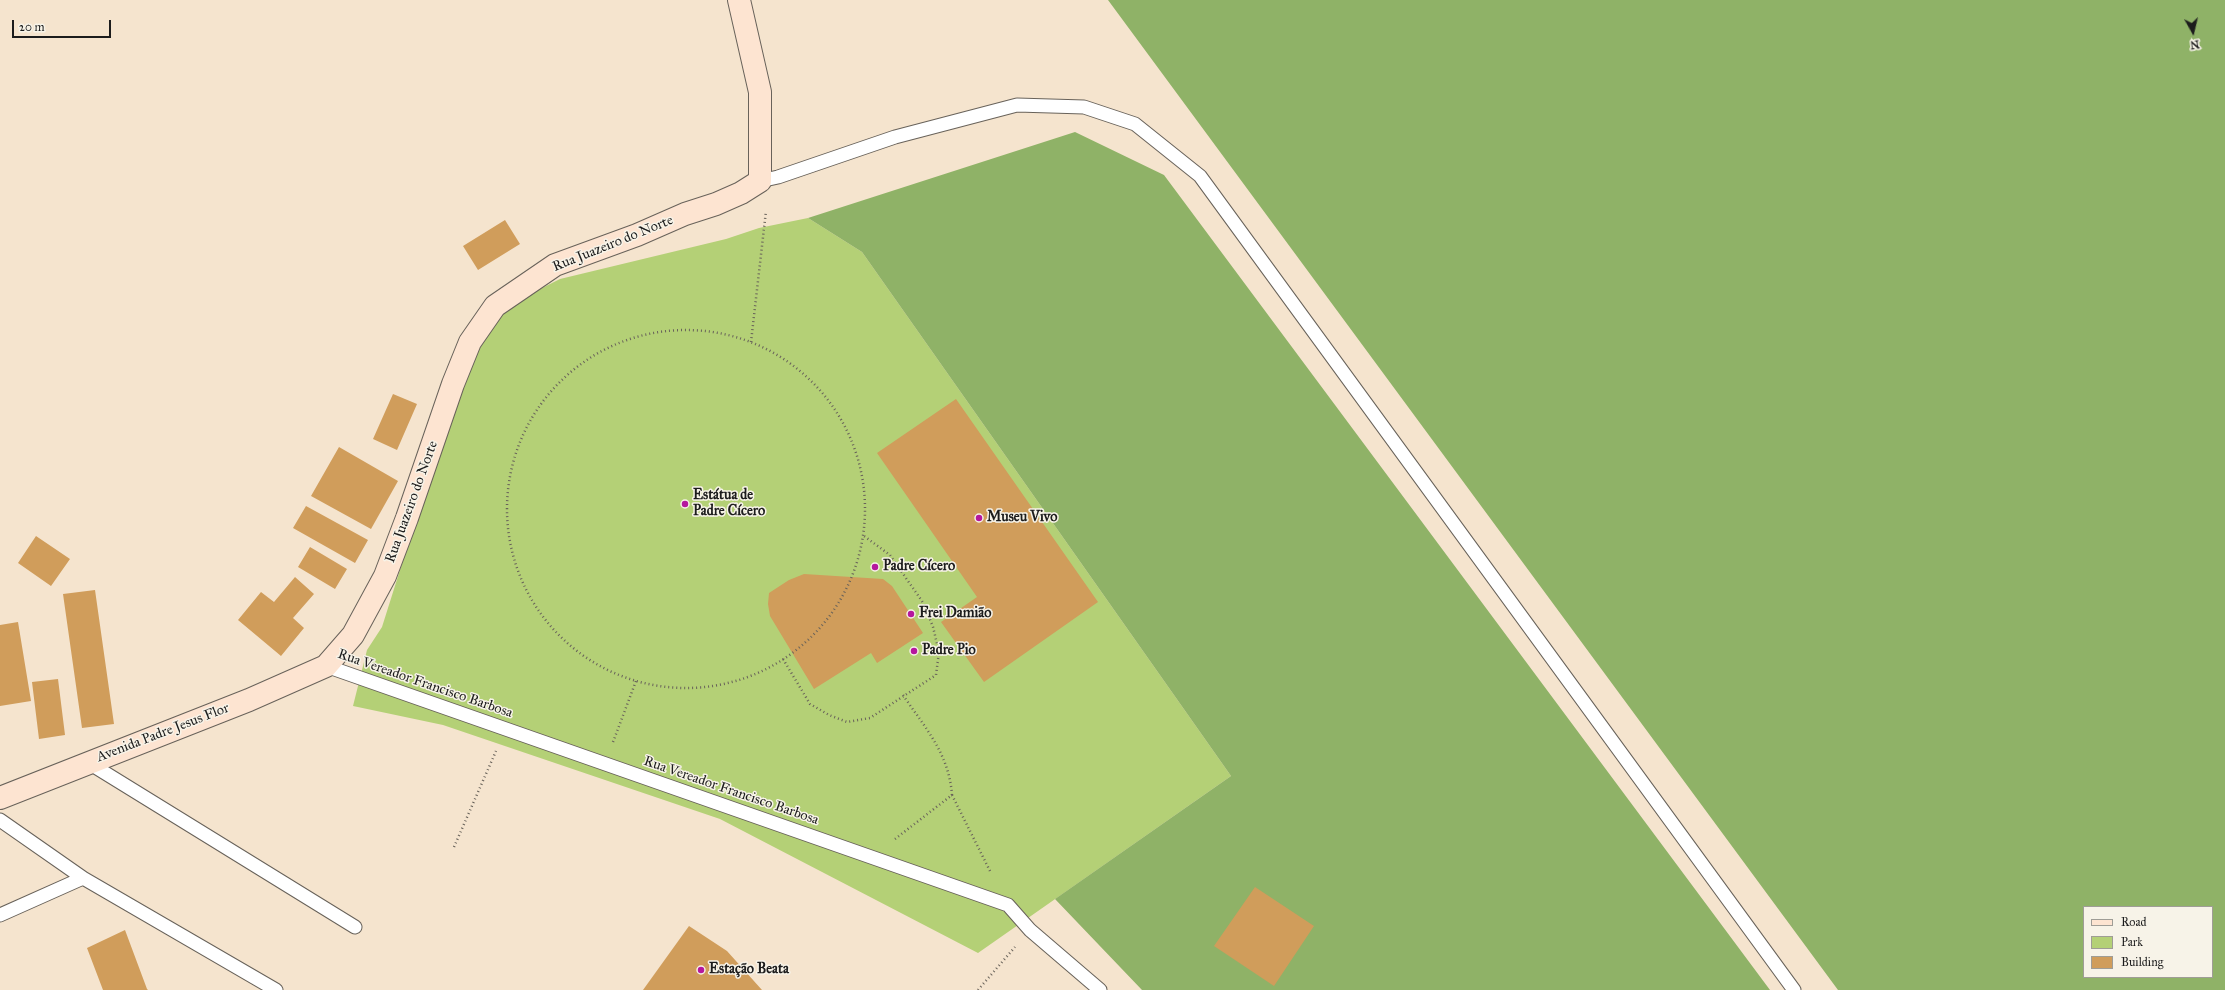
<!DOCTYPE html>
<html>
<head>
<meta charset="utf-8">
<style>
	body { margin:0 }
	#map { position:relative; width:2225px; height:990px; overflow:hidden; background:#f5e4ce; font-family:"IM FELL Great Primer",serif }
	canvas { display:block }
	.legend { position:absolute; left:2083px; top:906px; width:130px; height:72px; box-sizing:border-box; background:#f7f3e8; border:1px solid #9f9d96; margin:0; padding:5px 7px; list-style:none; font-size:12px; color:#1c1c1c }
	.legend li { display:flex; align-items:center; gap:8px; height:20px }
	.legend b { width:20px; border:1px solid #9f9d96 }
	.north { position:absolute; left:2173px; top:12px; width:40px; height:40px; -webkit-text-stroke:3px #f7f3e8; paint-order:stroke; rotate:172deg; font-size:11px; font-weight:700; line-height:16px; text-align:center; color:#1c1c1c }
	.north::after { content:''; display:block; margin:auto; width:14px; height:18px; background:#1c1c1c; clip-path:polygon(50% 0,100% 100%,50% 72%,0 100%) }
	.scale { position:absolute; left:12px; top:20px; width:99px; height:18px; box-sizing:border-box; border:2px solid #1c1c1c; border-top:0; padding-left:5px; font-size:12px; line-height:14px; white-space:nowrap; color:#1c1c1c; -webkit-text-stroke:3px #f7f3e8; paint-order:stroke }
</style>
</head>
<body>
<div id="map">
<canvas width="2225" height="990"></canvas>
<ul class="legend">
<li><b style="height:5px;background:#fde4d1"></b>Road</li>
<li><b style="height:11px;background:#b4d076"></b>Park</li>
<li><b style="height:11px;background:#d09d5b"></b>Building</li>
</ul>
<div class="north">N</div>
<div class="scale">20 m</div>
</div>
<script>
const c = document.querySelector('canvas').getContext('2d');
c.lineJoin = 'round';
function fillPath(path, color) { c.fillStyle = color; c.fill(path, 'evenodd'); }
function stroke(path, color, width, dash) { c.strokeStyle = color; c.lineWidth = width; c.lineCap = dash ? 'butt' : 'round'; c.setLineDash(dash || []); c.stroke(path); }
function label(font, color, halo, rows, align = 'center') {
  c.font = font + ' "IM FELL Great Primer",serif'; c.lineWidth = 3; c.setLineDash([]); c.textBaseline = 'middle'; c.strokeStyle = halo; c.fillStyle = color; for (const [text, x, y, turn = 0] of rows) {
    c.save(); c.translate(x, y); c.rotate((+turn || 0) * Math.PI / 180); c.textAlign = isNaN(turn) ? turn : align; if (halo) c.strokeText(text, 0, 0); c.fillText(text, 0, 0); c.restore();
  }
}
fillPath(new Path2D(`
	M808 218 862 252 1231 776 978 953 720 819 443 725 353 706 367 650 382 627 429 478 479 340 496 311 560 279 726 239 759 228Z`), '#b4d076');
fillPath(new Path2D(`
	M1108 0H2225V990H1838ZM2084 907H2212V977H2084Z
	M1075 132 1164 175 1770 990H1142L1055 899 1231 776 862 252 808 218Z`), '#8fb267');
fillPath(new Path2D(`
	M505 220 520 244 478 270 463 246Z
	M393 394 417 404 397 450 373 439Z
	M956 399 1098 602 984 682 941 622 977 597 877 453Z
	M339 447 398 481 371 529 311 496Z
	M306 506 368 540 355 563 293 528Z
	M36 536 70 559 51 586 18 563Z
	M310 547 347 569 335 589 298 567Z
	M804 574 883 579 892 586 923 633 877 663 871 653 814 689 770 616 768 604 769 593 789 580Z
	M295 577 314 594 293 618 304 628 281 656 238 620 261 592 274 602Z
	M95 590 114 724 82 728 63 594Z
	M18 622 31 701 0 706V625Z
	M58 679 65 735 39 739 32 682Z
	M1255 887 1314 926 1274 986 1214 946Z
	M689 926 727 951 762 990H643Z
	M125 930 147 989 148 990H103L87 948Z`), '#d09d5b');
const lane = new Path2D(`
	M760 181 778 177 895 137 1017 105 1084 107 1135 124 1200 176 1794 990
	M326 666 1008 905 1030 930 1100 990
	M89 763 355 927
	M0 820 83 878 0 915
	M83 878 276 990`);
const secondary = new Path2D(`
	M0 798 249 700 326 666 353 635 385 576 407 518 453 384 470 342 495 306 555 265 637 235 685 214 716 204 741 193 760 181V92L739 0`);
stroke(lane, '#68625a', 15);
stroke(secondary, '#68625a', 24);
stroke(new Path2D(`
	M507 509a179 179 0 1 1 358 0a179 179 0 1 1-358 0Z
	M751 342 766 211
	M783 659 810 704 829 715 847 722 870 718 936 675 939 652 933 627 924 604 890 555 864 536
	M903 695C926 729 949 754 952 795
	M613 742 636 681
	M895 839 952 795 991 873
	M454 847 496 751
	M978 990 1015 947`), '#68625a', 2.5, [1, 3]);
stroke(lane, '#fff', 13);
stroke(secondary, '#fde4d1', 22);
for (const [x, y, r, color] of [
	[685,504,4,"#b5179e"],
	[979,518,4,"#b5179e"],
	[875,567,4,"#b5179e"],
	[911,614,4,"#b5179e"],
	[914,651,4,"#b5179e"],
	[701,970,4,"#b5179e"]
]) { const dot = new Path2D(); dot.arc(x, y, r, 0, 2 * Math.PI); c.fillStyle = color; c.fill(dot); stroke(dot, '#f7f3e8', 1.5); }
label('14px', '#1c1c1c', '#f7f3e8', [
	["Rua Juazeiro do Norte",613,244,-22],
	["Rua Juazeiro do Norte",412,502,-70],
	["Rua Vereador Francisco Barbosa",425,684,19],
	["Avenida Padre Jesus Flor",163,733,-21],
	["Rua Vereador Francisco Barbosa",731,791,19]
]);
label('bold 14px', '#1c1c1c', '#f7f3e8', [
	["Estátua de",693,496],
	["Padre Cícero",693,512],
	["Museu Vivo",987,518],
	["Padre Cícero",883,567],
	["Frei Damião",919,614],
	["Padre Pio",922,651],
	["Estação Beata",709,970]
], 'left');
</script>
</body>
</html>
